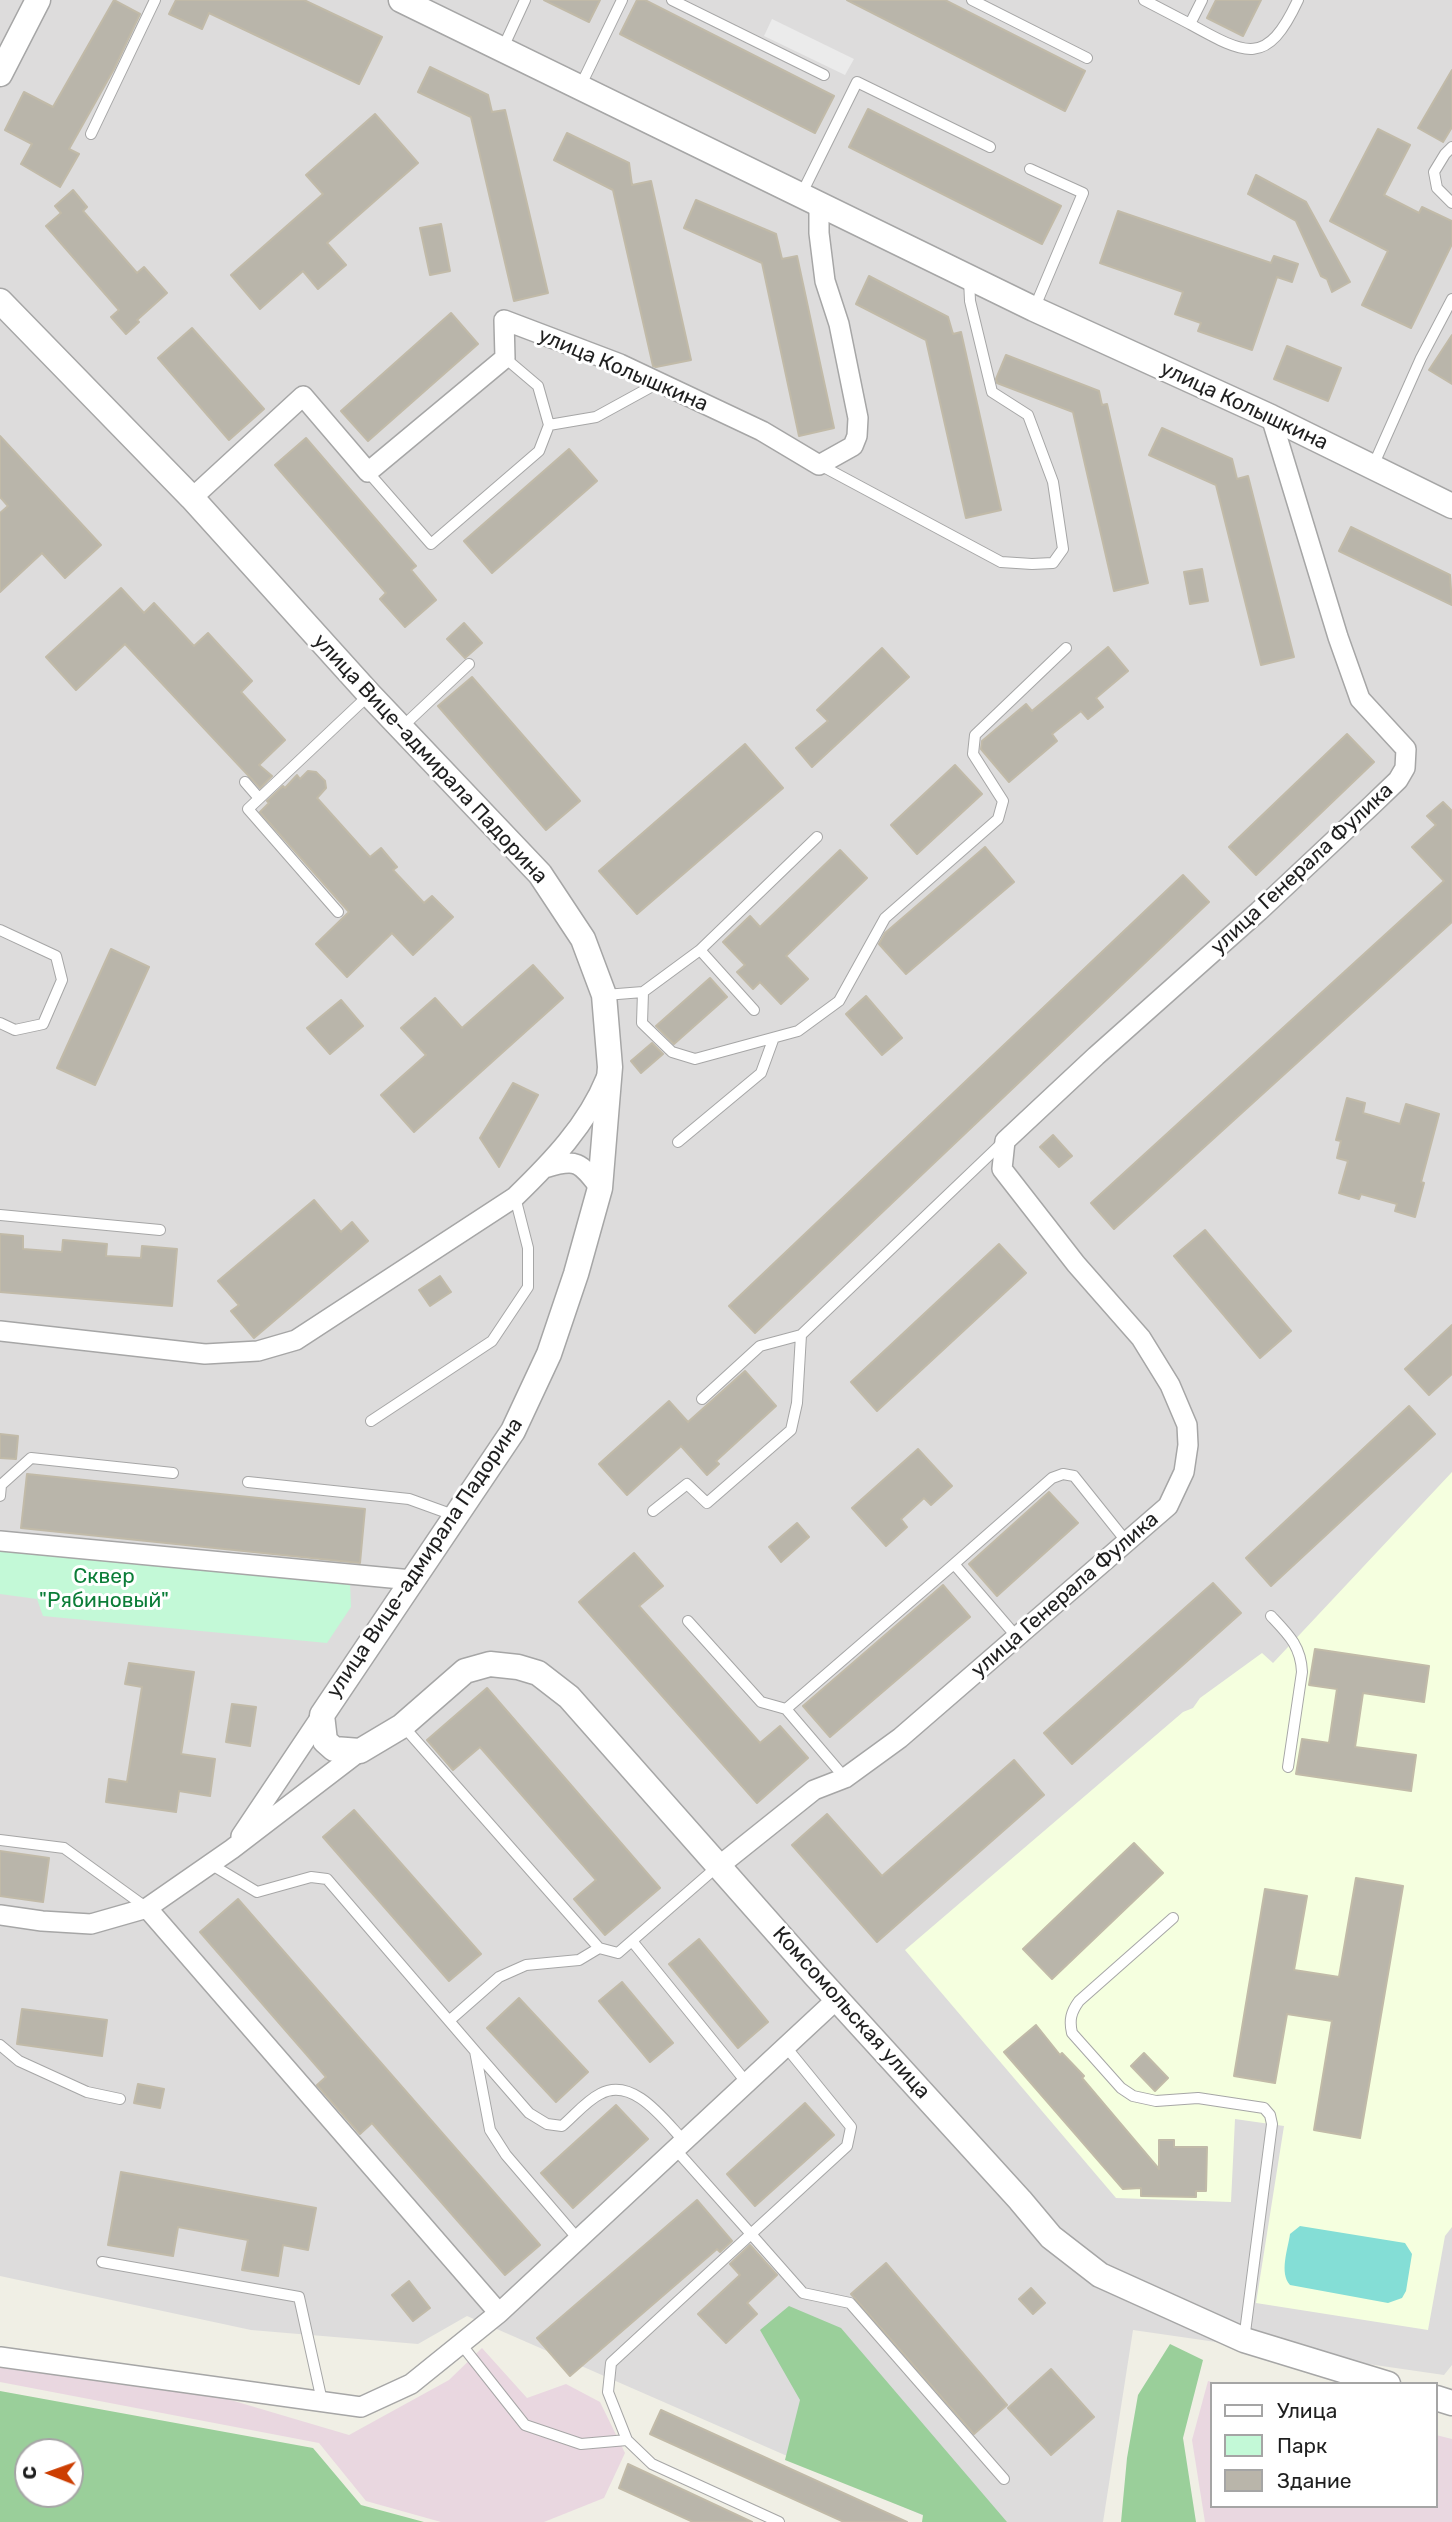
<!DOCTYPE html>
<html>
<head>
<meta charset="utf-8">
<style>
	body { margin:0 }
	#map { position:relative; width:1452px; height:2522px; overflow:hidden; background:#f0efe5; font-family:Rubik,sans-serif }
	canvas { display:block }
	.legend { position:absolute; left:1210px; top:2382px; width:228px; height:126px; box-sizing:border-box; background:#fff; border:2px solid #a5a5a5; margin:0; padding:9px 12px; list-style:none; font-size:21px; color:#1f1f1f }
	.legend li { display:flex; align-items:center; gap:14px; height:35px }
	.legend b { width:35px; border:2px solid #a5a5a5 }
	.north { position:absolute; left:14px; top:2438px; width:70px; height:70px; box-sizing:border-box; background:#fff; border:2px solid #a5a5a5; border-radius:50%; rotate:271deg; font-size:19px; font-weight:700; line-height:28px; text-align:center; color:#1f1f1f }
	.north::after { content:''; display:block; margin:auto; width:24px; height:32px; background:#cc3e02; clip-path:polygon(50% 0,100% 100%,50% 72%,0 100%) }
</style>
</head>
<body>
<div id="map">
<canvas width="1452" height="2522"></canvas>
<ul class="legend">
<li><b style="height:9px;background:#fff"></b>Улица</li>
<li><b style="height:19px;background:#c3f9d7"></b>Парк</li>
<li><b style="height:19px;background:#b9b5aa"></b>Здание</li>
</ul>
<div class="north">С</div>
</div>
<script>
const c = document.querySelector('canvas').getContext('2d');
c.lineJoin = 'round';
function fillPath(path, color) { c.fillStyle = color; c.fill(path, 'evenodd'); }
function stroke(path, color, width, dash) { c.strokeStyle = color; c.lineWidth = width; c.lineCap = dash ? 'butt' : 'round'; c.setLineDash(dash || []); c.stroke(path); }
function label(font, color, halo, rows, align = 'center') {
  c.font = font + ' Rubik,sans-serif'; c.lineWidth = 6; c.setLineDash([]); c.textBaseline = 'middle'; c.strokeStyle = halo; c.fillStyle = color; for (const [text, x, y, turn = 0] of rows) {
    c.save(); c.translate(x, y); c.rotate((+turn || 0) * Math.PI / 180); c.textAlign = isNaN(turn) ? turn : align; if (halo) c.strokeText(text, 0, 0); c.fillText(text, 0, 0); c.restore();
  }
}
fillPath(new Path2D(`
	M0 0H1452V2365L1444 2375 1133 2330 1103 2522H938L467 2316 418 2344 251 2330 0 2276Z`), '#dddcdc');
fillPath(new Path2D(`
	M482 2348 527 2398 566 2384 600 2402 625 2453 604 2498 544 2522H441L366 2501 319 2443 0 2382V2366L207 2393 349 2435 449 2380Z
	M1208 2381 1219 2384H1212V2506H1436V2435L1452 2439V2522H1205L1192 2440Z`), '#e9d7e0');
fillPath(new Path2D(`
	M1452 1472V2227L1445 2236 1428 2330 1256 2303 1284 2126 1235 2119 1231 2202 1116 2198 905 1950 1183 1712 1193 1708 1200 1698 1262 1653 1273 1663Z`), '#f5ffdf');
fillPath(new Path2D(`
	M789 2306 841 2328 1007 2522H922L923 2515 785 2460 800 2400 760 2330Z
	M1170 2344 1203 2360 1183 2438 1196 2522H1121L1127 2458 1138 2395Z
	M0 2391 313 2448 361 2505 424 2522H0ZM70 2452V2494H28V2452Z`), '#9acf9a');
fillPath(new Path2D(`
	M0 1545 350 1582 351 1607 327 1643 43 1616 37 1599 0 1594Z`), '#c3f9d7');
fillPath(new Path2D(`
	M1300 2226 1405 2243 1412 2254 1406 2291 1402 2298 1388 2303 1290 2285C1279 2273 1288 2249 1290 2234Z`), '#84ded6');
fillPath(new Path2D(`
	M772 19 854 59 845 75 764 36Z`), '#ebebeb');
const building = new Path2D(`
	M114 0 140 14 114 69 69 149 79 154 60 187 21 164 32 144 5 130 24 92 53 107Z
	M176 0H304L382 37 359 84 209 13 202 29 169 14Z
	M544 0H600L589 22Z
	M637 0H645L834 96 815 133 620 34Z
	M847 0H945L1085 71 1065 111Z
	M1216 0H1261L1243 36 1207 18Z
	M430 67 488 95 492 112 505 110 548 293 514 301 471 117 418 92Z
	M1452 70V127L1443 142 1418 128Z
	M868 109 1061 206 1042 244 849 147Z
	M375 114 418 163 327 243 346 265 318 289 303 271 260 309 231 275 323 194 306 175Z
	M1378 129 1410 145 1384 195 1419 213 1422 207 1452 221V244L1411 328 1362 305 1388 251 1330 221Z
	M567 133 629 163 632 185 651 181 691 360 656 367 653 366 613 190 554 160Z
	M1256 175 1306 202 1350 282 1332 292 1327 279 1321 276 1296 221 1248 194Z
	M73 190 87 207 83 211 137 273 144 267 167 293 137 320 139 322 126 334 111 317 119 310 46 226 61 213 55 206Z
	M696 200 776 234 782 259 797 256 834 428 799 436 762 263 684 228Z
	M1118 211 1271 263 1274 256 1298 264 1292 282 1277 277 1252 350 1198 331 1201 323 1175 314 1183 292 1100 263Z
	M441 224 450 271 430 275 420 228Z
	M869 276 948 317 953 334 961 332 1001 510 966 518 926 340 856 304Z
	M451 313 478 344 368 441 341 411Z
	M192 328 264 409 229 440 158 358Z
	M1452 335V384L1429 370Z
	M1287 346 1341 368 1328 401 1274 379Z
	M1006 355 1099 391 1102 405 1107 404 1148 583 1114 591 1073 412 997 383 996 379Z
	M1162 428 1232 459 1237 479 1248 476 1294 657 1261 665 1216 485 1149 455Z
	M0 436 101 545 65 578 42 553 0 592V513L8 506 0 497Z
	M306 438 416 566 411 570 436 600 405 627 380 599 386 593 275 465Z
	M569 449 597 481 492 573 464 541Z
	M1351 527 1450 575 1452 605 1339 551Z
	M1202 569 1208 601 1190 604 1184 572Z
	M121 588 144 613 154 603 194 646 208 633 252 681 241 692 285 740 259 765 272 776 260 788 125 644 76 690 46 657Z
	M464 623 482 643 465 658 447 639Z
	M1108 647 1128 671 1096 698 1103 707 1088 719 1081 711 1052 734 1057 741 1009 782 981 749 982 741 1026 704 1032 711Z
	M882 648 909 677 812 767 796 748 828 721 817 710Z
	M472 677 580 801 546 830 438 706Z
	M1347 734 1374 762 1256 875 1229 847Z
	M745 744 783 788 637 914 599 871Z
	M955 765 982 794 917 854 891 825Z
	M308 771 316 772 325 781 326 788 317 798 370 857 381 848 397 867 393 870 424 903 432 896 453 917 413 955 392 933 347 977 316 944 349 912 260 812 269 803 267 801 283 786 285 788 297 775 300 779Z
	M1443 802 1452 811V922L1114 1229 1091 1203 1444 881 1412 847 1436 825 1427 816Z
	M985 847 1014 882 906 974 879 944 885 933Z
	M840 850 867 878 786 956 808 979 781 1004 760 982 753 989 737 972 745 965 723 942 750 916 760 927Z
	M1183 875 1209 902 755 1333 729 1306Z
	M111 949 149 967 95 1085 57 1068Z
	M533 965 563 998 414 1132 381 1095 426 1055 401 1028 435 998 462 1028Z
	M710 978 727 997 674 1044 656 1026Z
	M866 996 902 1038 882 1055 846 1014Z
	M341 1000 363 1026 330 1054 307 1028Z
	M652 1043 663 1054 641 1073 631 1061Z
	M513 1083 538 1095 499 1167 480 1138Z
	M1347 1098 1365 1103 1363 1113 1400 1124 1406 1104 1439 1114 1421 1182 1424 1183 1415 1217 1395 1211 1397 1204 1361 1194 1359 1199 1339 1193 1348 1161 1337 1158 1341 1141 1336 1140Z
	M1053 1135 1072 1156 1059 1167 1040 1147Z
	M314 1200 341 1232 352 1222 368 1241 254 1338 231 1311 239 1305 218 1281Z
	M1205 1230 1291 1331 1260 1358 1174 1256Z
	M0 1234 23 1236V1249L62 1252 63 1240 107 1244 106 1256 141 1258 142 1246 177 1249 172 1306 0 1292Z
	M999 1244 1026 1273 877 1411 851 1382Z
	M440 1276 451 1292 430 1306 419 1290Z
	M1452 1325V1374L1429 1395 1405 1369Z
	M745 1371 776 1406 716 1461 719 1464 707 1475 681 1446 627 1495 599 1464 669 1401 688 1422Z
	M1409 1406 1435 1434 1271 1586 1246 1558Z
	M0 1434 18 1436 16 1459 0 1458Z
	M918 1449 952 1486 931 1505 924 1498 901 1519 907 1527 886 1546 852 1508Z
	M27 1474 365 1509 360 1563 21 1528Z
	M1049 1492 1078 1523 997 1596 969 1564Z
	M797 1523 809 1537 781 1562 769 1547Z
	M634 1553 663 1586 639 1606 760 1743 780 1726 808 1758 757 1803 579 1602Z
	M1213 1583 1241 1613 1072 1764 1044 1733Z
	M943 1585 970 1617 830 1737 803 1706Z
	M1315 1649 1429 1666 1424 1702 1363 1693 1355 1747 1416 1755 1411 1791 1296 1774 1302 1739 1329 1743 1337 1689 1309 1685Z
	M129 1663 194 1672 181 1754 215 1759 210 1796 179 1791 176 1812 106 1802 109 1779 127 1782 142 1687 125 1684Z
	M487 1688 660 1888 605 1935 574 1899 596 1880 480 1747 453 1770 427 1740Z
	M232 1704 256 1707 250 1746 226 1742Z
	M1014 1760 1044 1795 877 1942 792 1845 827 1814 882 1876Z
	M354 1810 481 1954 449 1981 323 1837Z
	M1134 1843 1163 1873 1052 1979 1023 1949Z
	M0 1851 49 1858 43 1902 0 1896Z
	M1356 1878 1403 1886 1360 2138 1314 2130 1332 2021 1287 2014 1275 2083 1234 2076 1265 1889 1307 1896 1294 1970 1339 1977Z
	M238 1899 540 2245 505 2275 372 2123 360 2134 317 2085 326 2077 200 1932Z
	M699 1939 768 2022 738 2048 669 1964Z
	M622 1982 673 2043 650 2062 599 2001Z
	M519 1998 588 2072 556 2102 487 2028Z
	M22 2009 107 2020 102 2056 17 2044Z
	M1036 2025 1060 2055 1062 2053 1084 2076 1082 2078 1159 2169V2140H1174V2147H1207L1206 2191H1196V2197L1141 2196V2188L1123 2189 1004 2052Z
	M1144 2053 1168 2078 1155 2091 1131 2066Z
	M138 2084 164 2089 160 2108 134 2103Z
	M805 2103 834 2135 755 2206 727 2174Z
	M616 2105 648 2139 573 2208 541 2173Z
	M121 2172 316 2208 308 2250 283 2245 278 2276 242 2270 248 2240 178 2227 173 2256 108 2245Z
	M697 2200 732 2241 720 2252 717 2249 570 2376 537 2338Z
	M750 2245 777 2275 747 2303 757 2314 726 2343 698 2314 740 2275 730 2264Z
	M886 2263 1007 2405 974 2434 851 2294Z
	M409 2281 430 2308 413 2321 392 2295Z
	M1031 2288 1045 2303 1033 2314 1019 2299Z
	M1051 2369 1094 2417 1051 2455 1008 2408Z
	M661 2410 907 2522H844L650 2434Z
	M628 2464 752 2522H693L619 2488Z`);
fillPath(building, '#b9b5aa');
stroke(building, '#c1baa8', 2);
const service = new Path2D(`
	M672 0 824 75
	M972 0 1087 58
	M1144 0 1190 24 1202 0
	M1190 24C1246 55 1267 67 1298 0
	M502 50 525 0
	M580 87 622 0
	M91 134 155 0
	M1452 147 1445 154 1434 172 1437 188 1452 203
	M1030 169 1083 193 1034 309
	M802 193 857 82 990 147
	M549 425 596 417 658 383
	M820 465 1001 562 1032 564 1053 563 1063 549 1053 482 1028 415 992 392 970 301 969 279
	M1373 466 1421 358 1452 299
	M368 472 431 544 539 451 549 425 538 386 505 358
	M401 728 469 664
	M245 782 258 797
	M338 912 248 809 369 695
	M0 930 56 956 62 980 43 1024 15 1030 0 1023
	M700 950 643 992 642 1023 672 1052 695 1059 798 1031 839 1001 885 918 998 819 1003 801 973 754 975 735 1066 648
	M605 995 643 992
	M754 1010 700 950 817 837
	M678 1142 761 1073 773 1040
	M0 1215 160 1230
	M702 1399 760 1346 801 1335
	M371 1421 492 1341 528 1287V1248L515 1197
	M248 1482 409 1499 456 1516
	M0 1496 1 1485 31 1458 173 1473
	M653 1511 687 1484 707 1503 791 1430 797 1403 801 1335 1002 1143
	M954 1564 1052 1478 1063 1474 1074 1476 1126 1541
	M1271 1616C1288 1634 1301 1646 1302 1672L1288 1767
	M688 1621 761 1702 786 1709 954 1564 1016 1636
	M786 1709 845 1778
	M404 1727 599 1948 618 1953 718 1866
	M0 1840 64 1848 147 1908
	M212 1865 257 1892 311 1877 327 1879 475 2051 490 2130 506 2155 578 2239
	M1173 1918 1079 2001C1071 2012 1069 2020 1072 2033L1121 2088 1133 2096 1156 2101 1198 2098 1264 2108 1270 2115 1272 2124 1244 2340
	M632 1941 747 2083
	M450 2020 499 1977 526 1965 579 1960 599 1948
	M0 2045 19 2061 87 2092 120 2099
	M786 2047 851 2127 847 2146 751 2234 803 2293 850 2303 1004 2479
	M475 2051 529 2113 547 2124 562 2126C574 2116 586 2101 600 2094 633 2076 664 2120 684 2141
	M676 2150 751 2234 611 2363 608 2392 627 2440 652 2464 779 2522
	M102 2262 299 2297 322 2401
	M461 2344 525 2425 581 2444 627 2440`);
const minor = new Path2D(`
	M192 498 303 396 368 472 505 358 504 320 620 364 762 431 819 465 853 446 857 436 858 418 839 324 825 281 819 233V205
	M545 1168C577 1158 580 1162 600 1188
	M0 1331 205 1354 258 1351 296 1340 515 1197C551 1162 587 1125 606 1078
	M0 1541 412 1580
	M241 1836 322 1715
	M719 1866 814 1790 845 1778 900 1738 1168 1506 1184 1472 1188 1445 1187 1425 1170 1385 1141 1338 1076 1264 1002 1169 1005 1141 1096 1056 1259 911 1372 805 1398 780 1405 768 1406 749 1360 699 1338 637 1271 417
	M147 1908 499 2313
	M0 1915 42 1921 91 1924 147 1908 232 1849 360 1751
	M0 2357 361 2407 411 2384 499 2313 837 1999`);
const tertiary = new Path2D(`
	M401 0 1034 309 1271 417 1452 506
	M0 74 38 0
	M0 301 192 498 369 694 540 874 583 939 604 995 610 1067 600 1188 576 1274 549 1354 513 1431 322 1715 325 1741 334 1749 360 1751 402 1726 465 1671 490 1664 518 1667 538 1673 569 1697 814 1974 1020 2200 1051 2237 1100 2275 1244 2340 1388 2384
	M1436 2398 1452 2403`);
stroke(service, '#a6a6a6', 12);
stroke(minor, '#a6a6a6', 22);
stroke(tertiary, '#a6a6a6', 27);
stroke(service, '#fff', 10);
stroke(minor, '#fff', 19);
stroke(tertiary, '#fff', 24);
label('21px', '#1f1f1f', '#fff', [
	["улица Колышкина",623,370,23],
	["улица Колышкина",1244,406,25],
	["улица Вице-адмирала Падорина",430,759,47],
	["улица Генерала Фулика",1302,869,-43],
	["улица Вице-адмирала Падорина",425,1558,-56],
	["улица Генерала Фулика",1065,1595,-41],
	["Комсомольская улица",851,2013,48]
]);
label('21px', '#0c7d38', '#fff', [
	["Сквер",104,1577],
	["\"Рябиновый\"",104,1601]
]);
</script>
</body>
</html>
